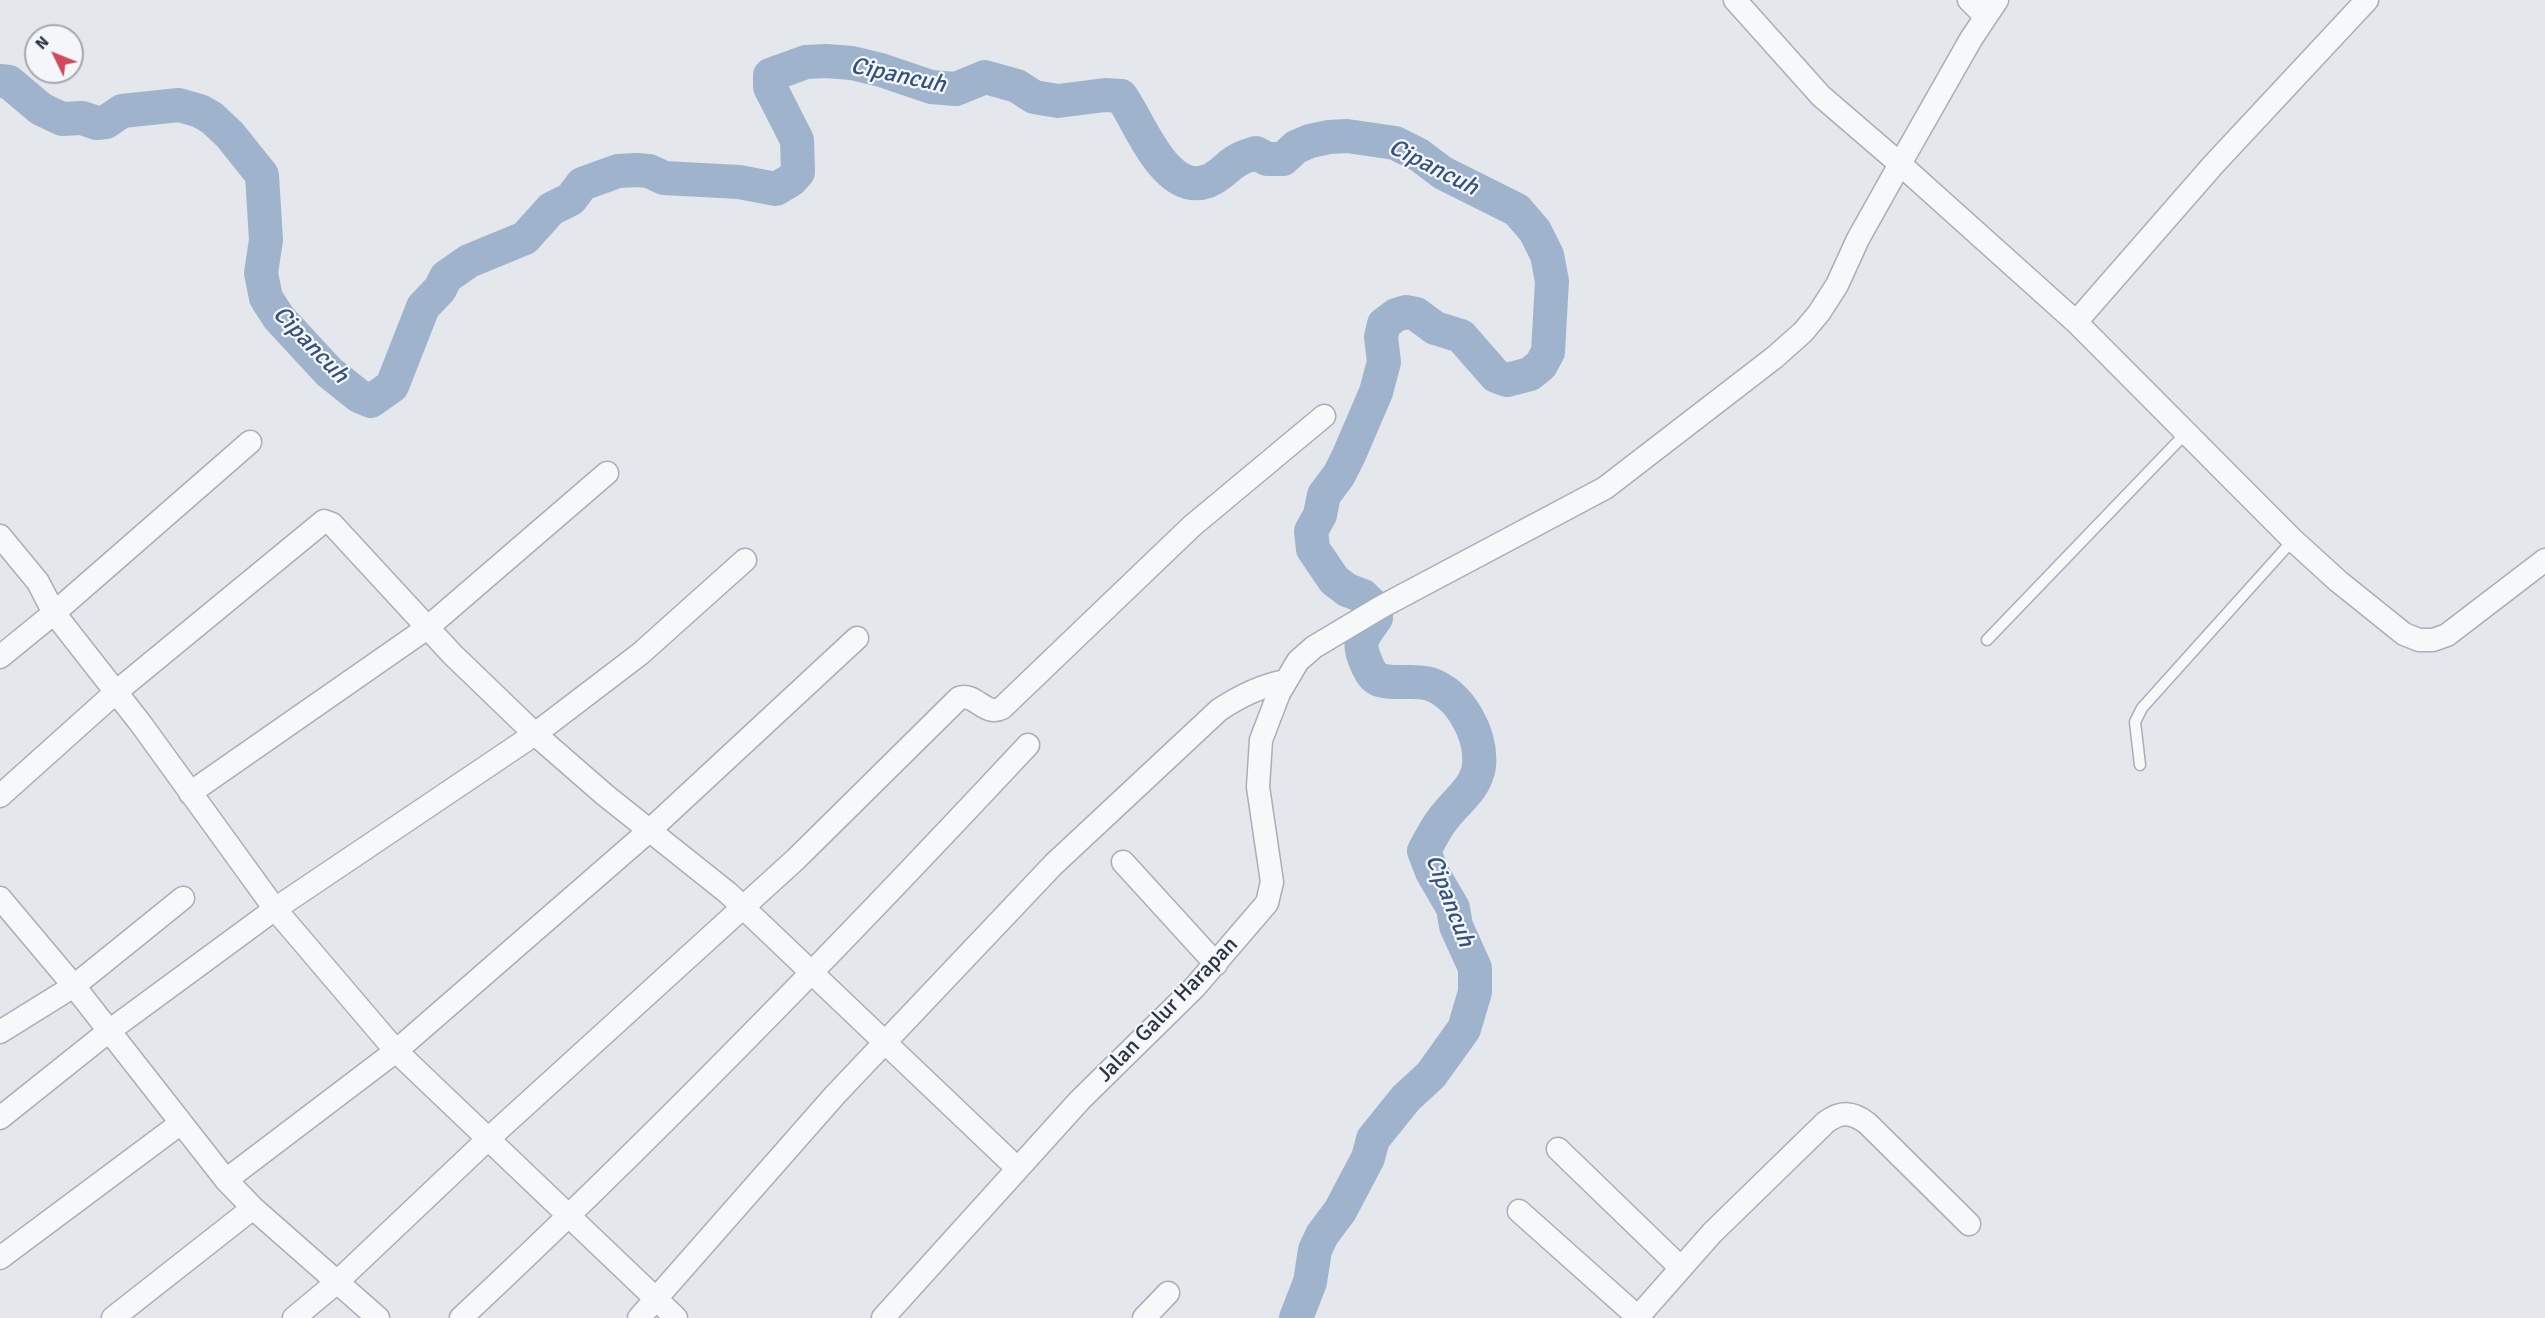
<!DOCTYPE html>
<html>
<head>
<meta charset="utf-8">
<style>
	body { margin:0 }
	#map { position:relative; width:2545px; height:1318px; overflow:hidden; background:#e4e7ec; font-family:Signika,sans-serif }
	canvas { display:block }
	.north { position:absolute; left:24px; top:24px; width:60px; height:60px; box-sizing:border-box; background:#f4f6f9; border:2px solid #a4a8b1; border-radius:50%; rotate:313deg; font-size:16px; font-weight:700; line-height:24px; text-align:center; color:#2b3445 }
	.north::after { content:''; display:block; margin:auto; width:21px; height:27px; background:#d1495b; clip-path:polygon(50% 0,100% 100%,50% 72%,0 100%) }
</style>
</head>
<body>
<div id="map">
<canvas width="2545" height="1318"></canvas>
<div class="north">N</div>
</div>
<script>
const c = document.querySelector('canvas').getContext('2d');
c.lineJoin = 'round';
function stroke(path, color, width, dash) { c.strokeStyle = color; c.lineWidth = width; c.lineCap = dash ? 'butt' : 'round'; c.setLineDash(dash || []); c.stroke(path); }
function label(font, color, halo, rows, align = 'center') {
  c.font = font + ' Signika,sans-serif'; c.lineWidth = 4.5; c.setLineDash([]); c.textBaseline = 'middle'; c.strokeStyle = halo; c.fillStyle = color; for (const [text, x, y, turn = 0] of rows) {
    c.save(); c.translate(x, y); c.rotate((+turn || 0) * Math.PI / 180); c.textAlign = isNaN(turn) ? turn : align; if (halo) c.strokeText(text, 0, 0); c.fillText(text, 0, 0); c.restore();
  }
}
stroke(new Path2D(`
	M0 81 9 82 41 109 62 119 82 118 97 123 106 122 122 111 179 105 200 111 212 118 230 135 262 175 266 240 261 273 266 298 279 318 329 372 359 396 371 401 392 386 423 307 440 289 446 277 469 261 525 238 551 209 571 199 582 184 618 171 637 170 649 171 664 178 739 182 776 189 791 180 798 172 797 140 770 87V75L806 62 826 61 852 63 881 70 931 87 956 89 985 77 1017 86 1034 97 1058 101 1105 95 1121 96C1140 122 1165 197 1208 181 1221 176 1227 166 1238 160 1243 157 1250 155 1256 153L1267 159H1283L1296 147 1310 141 1329 137 1347 136 1395 143 1419 155 1443 173 1517 210 1535 231 1547 255 1552 281 1548 352 1541 365 1530 374 1507 380 1496 376 1461 336 1435 328 1416 314 1406 312 1396 315 1384 324 1381 337 1384 362 1376 392 1349 455 1339 475 1324 495 1320 515 1311 531 1313 549 1334 580 1347 590 1363 596 1376 609V618C1360 640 1357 642 1368 667 1371 673 1374 678 1380 680 1396 685 1413 679 1430 684 1461 695 1482 735 1479 766 1476 789 1455 802 1443 819 1435 829 1430 840 1424 851L1432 872 1453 908 1456 926 1475 968V992L1464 1029 1431 1075 1406 1098 1373 1139 1368 1158 1340 1211 1322 1235 1315 1250 1310 1282 1296 1318`), '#9fb4cc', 34);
const lane = new Path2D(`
	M1987 640 2186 433
	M2140 765 2135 722 2142 708 2293 540`);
const street = new Path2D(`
	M1735 0 1821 96 1900 164 2076 322 2293 540 2338 581 2404 634 2419 640H2433L2447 635 2545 560
	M1969 0 1985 16
	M2076 322 2214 164 2367 0
	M0 536 38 582 54 613 141 724 275 909 396 1051 676 1318
	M0 657 54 613 250 442
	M190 793 427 628 607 473
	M0 796 116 692 324 521 332 524 452 654 535 734 605 795 728 893 1018 1169
	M1123 862 1216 964
	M0 898 74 986 226 1180 253 1208 378 1318
	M0 1032 74 986 183 898
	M0 1118 109 1031 275 909 535 734 640 654 745 560
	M1558 1149 1681 1268
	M226 1180 396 1051 650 830 857 638
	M1519 1211 1639 1318
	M0 1258 181 1123
	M113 1318 253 1208
	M294 1318 336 1283 487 1140 796 859 959 698C975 692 985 717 1002 708L1192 526 1324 416
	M461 1318C657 1135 845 941 1028 745
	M639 1318 835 1095 1054 864 1219 710C1240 696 1260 686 1285 681
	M883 1318 1080 1100 1194 988 1267 903 1272 882 1258 787 1261 740 1279 693 1298 661 1314 647 1381 607 1605 488 1775 357 1803 332 1819 313 1837 285 1858 239 1900 164 1971 39 1997 0
	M1144 1318 1168 1293
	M1637 1318 1712 1233 1826 1122C1841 1111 1852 1112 1867 1123L1969 1224`);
stroke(lane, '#a9aeb7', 13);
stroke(street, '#a9aeb7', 25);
stroke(lane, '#f7f8fa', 10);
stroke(street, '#f7f8fa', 22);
label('22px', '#2b3445', '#f4f6f9', [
	["Jalan Galur Harapan",1168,1010,-46]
]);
label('italic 24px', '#34527a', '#f4f6f9', [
	["Cipancuh",898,76,12],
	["Cipancuh",1433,168,27],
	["Cipancuh",310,345,46],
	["Cipancuh",1449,901,69]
]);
</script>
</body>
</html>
